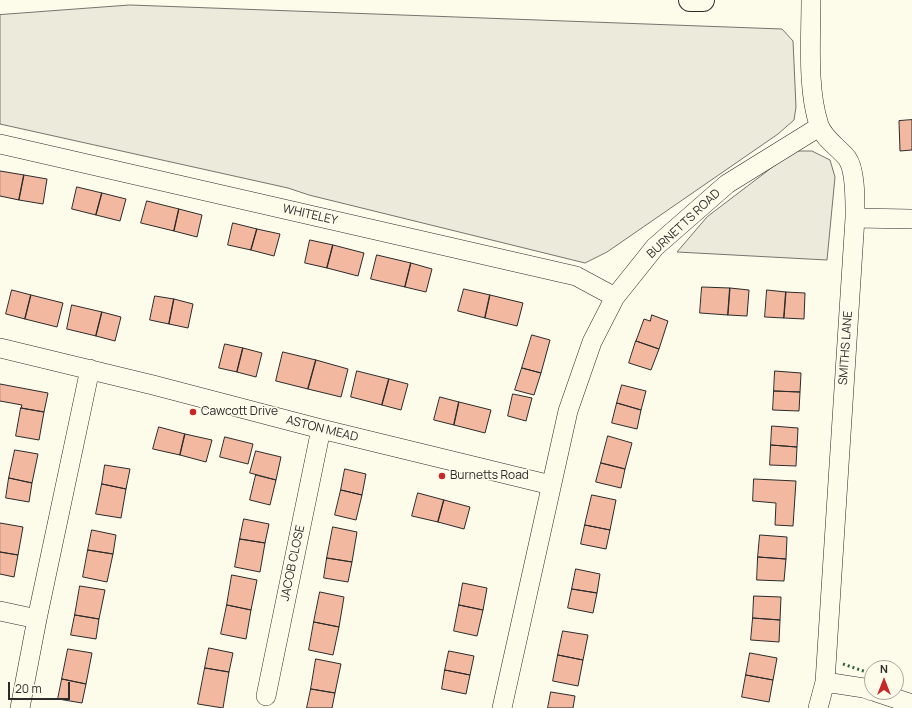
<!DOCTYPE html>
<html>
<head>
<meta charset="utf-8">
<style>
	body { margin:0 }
	#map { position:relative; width:912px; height:708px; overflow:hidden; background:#fdfbea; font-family:Manrope,sans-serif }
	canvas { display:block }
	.north { position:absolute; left:864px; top:660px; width:40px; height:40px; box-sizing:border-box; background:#fdfbea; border:1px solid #a9a89e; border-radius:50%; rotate:0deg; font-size:11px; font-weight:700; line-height:16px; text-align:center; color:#2b2b2b }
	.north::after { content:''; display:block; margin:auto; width:14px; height:18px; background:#c62828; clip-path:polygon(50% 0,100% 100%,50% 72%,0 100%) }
	.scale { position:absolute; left:8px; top:682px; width:62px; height:18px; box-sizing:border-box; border:2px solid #2b2b2b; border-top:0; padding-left:5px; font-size:12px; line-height:14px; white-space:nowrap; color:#2b2b2b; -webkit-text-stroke:3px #fdfbea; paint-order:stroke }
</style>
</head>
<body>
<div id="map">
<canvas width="912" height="708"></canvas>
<div class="north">N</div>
<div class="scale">20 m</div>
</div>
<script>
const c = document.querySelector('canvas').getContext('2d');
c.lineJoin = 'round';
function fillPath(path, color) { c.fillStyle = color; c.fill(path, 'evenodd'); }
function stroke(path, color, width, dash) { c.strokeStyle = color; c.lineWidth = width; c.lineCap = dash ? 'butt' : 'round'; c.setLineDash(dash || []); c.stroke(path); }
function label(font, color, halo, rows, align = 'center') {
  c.font = font + ' Manrope,sans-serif'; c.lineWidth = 3; c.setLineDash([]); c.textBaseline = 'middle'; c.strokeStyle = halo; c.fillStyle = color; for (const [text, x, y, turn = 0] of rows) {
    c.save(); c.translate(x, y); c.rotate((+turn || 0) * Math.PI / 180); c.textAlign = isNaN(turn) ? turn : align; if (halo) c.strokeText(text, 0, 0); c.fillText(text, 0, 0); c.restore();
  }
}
const green = new Path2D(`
	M130 5 782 29 793 41 796 107 794 120 778 134 607 252 585 263 309 195 288 188 0 124V15Z
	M794 151H812L830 160 835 177 827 260 677 252 707 217Z`);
fillPath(green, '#ecebdb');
stroke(green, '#74746e', 1);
const building = new Path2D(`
	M912 120V150L900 151 899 121Z
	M0 171 24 175 19 200 0 196Z
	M24 175 47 179 43 204 19 200Z
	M77 187 102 193 96 215 72 209Z
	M102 193 126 199 120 221 96 215Z
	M147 201 179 209 174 231 141 223Z
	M179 209 202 215 197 237 174 231Z
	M233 223 257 229 251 250 228 245Z
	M257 229 280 234 274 256 251 250Z
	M310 240 333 245 327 268 305 263Z
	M333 245 364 253 358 276 327 268Z
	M377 255 411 263 405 287 371 279Z
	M411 263 432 269 426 292 405 287Z
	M702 287 730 288 728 315 700 313Z
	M730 288 749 290 747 316 728 315Z
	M464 289 490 295 485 318 458 311Z
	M12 290 31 295 25 319 6 314Z
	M767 290 786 292 784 318 765 317Z
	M786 292 805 293 804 319 784 318Z
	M31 295 63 303 57 327 25 319Z
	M490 295 523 303 517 326 485 318Z
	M155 296 174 299 169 324 150 320Z
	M174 299 193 304 188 328 169 324Z
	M72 305 102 312 96 336 67 329Z
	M102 312 121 317 115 341 96 336Z
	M652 315 668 321 659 349 636 341 644 319 650 321Z
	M532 335 550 340 541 373 522 368Z
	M636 341 659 349 651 370 629 363Z
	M225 344 243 348 237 372 219 368Z
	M243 348 262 353 256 377 237 372Z
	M283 352 316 360 308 389 276 381Z
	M316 360 348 369 341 397 308 389Z
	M522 368 541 373 534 395 515 390Z
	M357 371 389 379 382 405 351 397Z
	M775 371 801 373 800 392 774 391Z
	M389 379 408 384 401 410 382 405Z
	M0 384 48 393 44 412 21 408 22 405 0 401Z
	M622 385 646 391 641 410 617 403Z
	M774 391 800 392 799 411 773 410Z
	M513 394 532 398 526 421 508 416Z
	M440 397 459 402 454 425 434 420Z
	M459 402 491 410 485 433 454 425Z
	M617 403 641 410 637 429 612 423Z
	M21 408 44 412 39 440 16 436Z
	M772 426 798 428 797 447 771 445Z
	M159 427 185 434 180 455 153 449Z
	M185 434 212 440 206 462 180 455Z
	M608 436 632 443 625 469 601 463Z
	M225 437 253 444 248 464 220 457Z
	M771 445 797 447 796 466 770 465Z
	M15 450 38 454 32 483 9 478Z
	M256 451 281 457 276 480 250 473Z
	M601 463 625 469 621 488 596 482Z
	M105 465 130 469 126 489 102 484Z
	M345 469 366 474 362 495 341 490Z
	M256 475 276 480 270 505 250 500Z
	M9 478 32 483 29 502 6 498Z
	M754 479 796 481 793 526 775 525 776 503 753 501Z
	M102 484 126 489 121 518 96 514Z
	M341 490 362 495 356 520 335 515Z
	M418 493 444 500 438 522 412 516Z
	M592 495 616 500 610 530 585 525Z
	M444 500 470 507 464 529 438 522Z
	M244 519 269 524 265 543 240 539Z
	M0 523 23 527 18 555 0 552Z
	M585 525 610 530 606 549 581 544Z
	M333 527 357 532 352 562 327 558Z
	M92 530 116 535 113 554 88 550Z
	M760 535 787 537 786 559 758 557Z
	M240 539 265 543 260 572 235 567Z
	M88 550 113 554 107 582 83 577Z
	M0 552 18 555 14 577 0 574Z
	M758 557 786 559 784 581 757 580Z
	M327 558 352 562 348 582 324 578Z
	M576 569 600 574 597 593 572 589Z
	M232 575 257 580 251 610 227 605Z
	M463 583 487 588 483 610 459 605Z
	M80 586 105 590 99 619 75 615Z
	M572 589 597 593 593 613 568 608Z
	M320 592 344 597 339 627 314 622Z
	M754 596 781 597 780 620 753 618Z
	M227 605 251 610 246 639 221 634Z
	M459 605 483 610 477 636 454 631Z
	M75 615 99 619 96 639 71 635Z
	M753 618 780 620 779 642 751 640Z
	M314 622 339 627 333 655 309 650Z
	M563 631 588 635 583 660 558 655Z
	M209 648 233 653 229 672 205 668Z
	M68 649 92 653 86 684 62 679Z
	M449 651 474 656 470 675 445 670Z
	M750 653 777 658 773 680 746 675Z
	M558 655 583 660 578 686 553 681Z
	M316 659 341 664 335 693 311 689Z
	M205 668 229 672 223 708 198 704Z
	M445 670 470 675 466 694 442 689Z
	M746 675 773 680 769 702 742 697Z
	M62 679 86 684 82 703 58 699Z
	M311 689 335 693 332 708H307Z
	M551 692 575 696 573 708H548Z`);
fillPath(building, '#f2b8a0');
stroke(building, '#2b2b2b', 1);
const street = new Path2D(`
	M811 0C811 39 807 89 819 125 824 139 838 147 847 158 856 170 855 203 855 218L825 682 818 708
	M0 144 576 276 615 297
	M855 218 912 219
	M0 348 153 385 321 429 551 485
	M0 611 37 619
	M825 682 864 688 872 691
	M876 692 912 704
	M266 696 321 429
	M20 708 37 619 90 369
	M502 708 568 411 592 342 615 297 655 247 727 184 819 127`);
const primary = new Path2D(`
	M690 0H703`);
stroke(street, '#2b2b2b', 20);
stroke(primary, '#2b2b2b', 24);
stroke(street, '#fdfbea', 19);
stroke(primary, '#fdfbea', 22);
stroke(new Path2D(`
	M843 664 872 674
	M896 681 897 682`), '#34623c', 3, [2, 3]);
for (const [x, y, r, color] of [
	[193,412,4,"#c62828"],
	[442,476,4,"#c62828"]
]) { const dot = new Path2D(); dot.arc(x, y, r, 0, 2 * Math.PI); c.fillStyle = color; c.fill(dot); stroke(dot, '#fdfbea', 1.5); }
label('12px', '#2b2b2b', '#fdfbea', [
	["WHITELEY",310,215,13],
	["BURNETTS ROAD",684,224,-43],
	["SMITHS LANE",846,348,-86],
	["ASTON MEAD",322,429,14],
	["JACOB CLOSE",293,563,-78]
]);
label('12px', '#2b2b2b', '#fdfbea', [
	["Cawcott Drive",201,412],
	["Burnetts Road",450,476]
], 'left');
</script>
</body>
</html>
